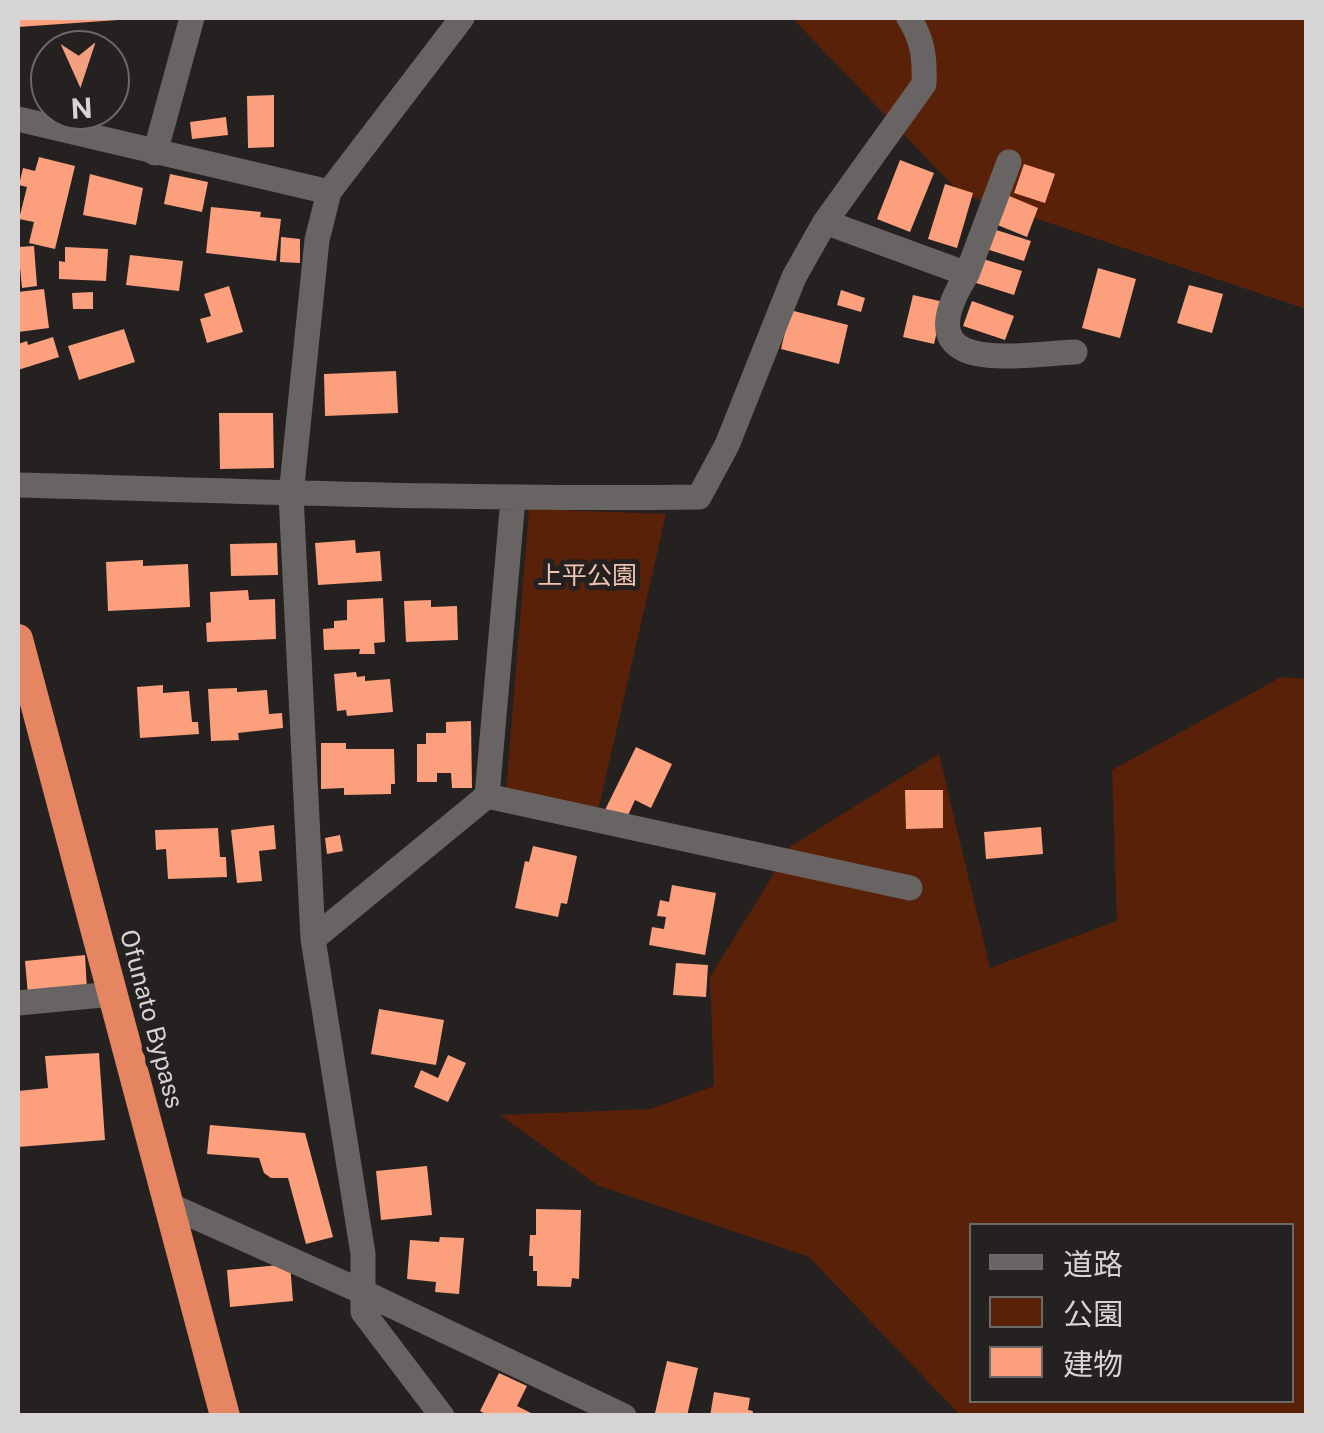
<!DOCTYPE html>
<html>
<head>
<meta charset="utf-8">
<style>
	body { margin:0 }
	#map { position:relative; width:1324px; height:1433px; overflow:hidden; background:#242120; font-family:"Public Sans","Noto Sans JP",sans-serif }
	canvas { display:block }
	.frame { position:absolute; inset:0; border:20px solid #d6d4d4; pointer-events:none }
	.legend { position:absolute; left:969px; top:1223px; width:325px; height:180px; box-sizing:border-box; background:#242120; border:2px solid #6b6968; margin:0; padding:12px 18px; list-style:none; font-size:30px; color:#d6d4d4 }
	.legend li { display:flex; align-items:center; gap:20px; height:50px }
	.legend b { width:50px; border:2px solid #6b6968 }
	.north { position:absolute; left:30px; top:30px; width:100px; height:100px; box-sizing:border-box; background:#242120; border:2px solid #6b6968; border-radius:50%; rotate:177deg; font-size:28px; font-weight:700; line-height:40px; text-align:center; color:#d6d4d4 }
	.north::after { content:''; display:block; margin:auto; width:35px; height:45px; background:#f3a081; clip-path:polygon(50% 0,100% 100%,50% 72%,0 100%) }
</style>
</head>
<body>
<div id="map">
<canvas width="1324" height="1433"></canvas>
<div class="frame"></div>
<ul class="legend">
<li><b style="height:12px;background:#676463"></b>道路</li>
<li><b style="height:28px;background:#5a2109"></b>公園</li>
<li><b style="height:28px;background:#fc9f7d"></b>建物</li>
</ul>
<div class="north">N</div>
</div>
<script>
const c = document.querySelector('canvas').getContext('2d');
c.lineJoin = 'round';
function fillPath(path, color) { c.fillStyle = color; c.fill(path, 'evenodd'); }
function stroke(path, color, width, dash) { c.strokeStyle = color; c.lineWidth = width; c.lineCap = dash ? 'butt' : 'round'; c.setLineDash(dash || []); c.stroke(path); }
function label(font, color, halo, rows, align = 'center') {
  c.font = font + ' "Public Sans","Noto Sans JP",sans-serif'; c.lineWidth = 10; c.setLineDash([]); c.textBaseline = 'middle'; c.strokeStyle = halo; c.fillStyle = color; for (const [text, x, y, turn = 0] of rows) {
    c.save(); c.translate(x, y); c.rotate((+turn || 0) * Math.PI / 180); c.textAlign = isNaN(turn) ? turn : align; if (halo) c.strokeText(text, 0, 0); c.fillText(text, 0, 0); c.restore();
  }
}
fillPath(new Path2D(`
	M792 18H1306V309L960 193Z
	M529 509 666 514 598 811 506 792Z
	M1281 677 1306 679V1415H960L809 1257 597 1185 500 1115 651 1109 714 1086 710 977 791 846 939 754 990 968 1117 921 1112 770ZM972 1226H1292V1400H972Z`), '#5a2109');
fillPath(new Path2D(`
	M18 18H118V20L18 27Z
	M274 95V147L248 148 247 96Z
	M226 117 228 135 192 139 190 122Z
	M39 157 75 166 55 249 29 243 34 222 19 219 27 187 19 185 23 168 35 171Z
	M900 160 934 173 910 232 877 219Z
	M1024 164 1055 174 1045 203 1014 193Z
	M90 174 143 188 136 225 83 215Z
	M170 174 208 182 202 212 164 204Z
	M945 184 973 193 957 248 928 239Z
	M1007 195 1038 208 1027 237 995 224Z
	M211 207 261 212 260 217 281 219 276 261 206 253Z
	M990 228 1031 241 1024 261 983 248Z
	M281 237 300 239V263L280 262Z
	M34 246 37 286 22 288 18 247Z
	M65 247 108 249 106 281 59 279V261L65 262Z
	M130 255 183 261 179 291 126 285Z
	M980 258 1022 271 1014 295 973 282Z
	M1098 268 1136 279 1120 338 1082 328Z
	M1189 285 1223 294 1212 333 1177 323Z
	M229 286 243 332 207 343 200 319 211 316 204 294Z
	M44 289 49 328 18 332V292Z
	M841 290 865 298 861 312 837 305Z
	M93 292V309H73L72 293Z
	M913 295 944 302 934 344 903 337Z
	M972 301 1014 316 1005 340 963 326Z
	M790 310 848 325 839 364 781 349Z
	M124 329 135 362 79 380 68 346Z
	M53 337 59 357 18 370V344L27 341 28 345Z
	M396 371 398 413 325 416 324 374Z
	M219 413H273L274 468 220 469Z
	M355 540 356 553 380 551 382 581 318 585 315 543Z
	M277 543 278 575 231 576 230 544Z
	M143 560V566L188 564 190 607 108 611 106 562Z
	M248 590 249 600 275 599 276 639 207 642 206 623 211 622 210 592Z
	M383 598 385 642 374 643 375 654H359L360 649 324 650 323 629 334 628V621L347 620V600Z
	M431 600V607L457 606 458 640 406 642 404 601Z
	M356 672 357 677 365 676V681L390 679 393 712 347 716 346 710 337 711 334 674Z
	M163 685V693L189 691 192 722H198L199 734 140 738 137 687Z
	M237 688V692L267 690 269 714 282 713 283 728 238 733 239 740 211 741 208 689Z
	M471 721 472 788H452L451 773H437V782H417V744H426V733H446V722Z
	M321 743H346V749H394L395 784H391V794L344 795V788L321 789Z
	M636 747 672 764 651 808 635 800 624 824 603 814Z
	M905 790H943V828L906 829Z
	M274 825 276 849 259 851 262 881 237 883 231 830Z
	M1041 827 1043 854 986 859 984 832Z
	M218 828 220 857H226L227 877 168 879 166 849 156 850 155 830Z
	M340 835 343 851 327 854 325 838Z
	M533 846 577 856 567 904 561 903 558 917 515 908 525 861 529 862Z
	M672 885 716 893 705 955 649 945 652 927 664 929 666 917 657 916 660 900 669 902Z
	M85 955 87 990 28 995 25 961Z
	M676 963 708 965 706 997 673 995Z
	M379 1009 444 1020 436 1065 371 1054Z
	M99 1053 105 1140 18 1147V1091L48 1088 45 1056Z
	M448 1055 466 1063 448 1102 414 1087 421 1070 438 1078Z
	M210 1125 305 1133 333 1237 306 1244 288 1178H271L264 1173 259 1158 207 1154Z
	M427 1166 432 1215 381 1220 376 1171Z
	M536 1209 581 1210 579 1279 572 1278 571 1287 537 1286V1271H533V1256H529L530 1235H536Z
	M440 1237 464 1238 459 1294 435 1292 436 1282 407 1279 410 1240 439 1242Z
	M290 1264 293 1301 230 1307 227 1270Z
	M667 1361 698 1368 687 1416 655 1413Z
	M499 1373 527 1386 517 1406 537 1416H489L480 1411Z
	M714 1392 750 1398 748 1410 753 1411 752 1416H710Z`), '#fc9f7d');
stroke(new Path2D(`
	M18 119 329 192
	M155 153 192 18
	M825 222 967 274 1009 162
	M967 274C903 377 1012 355 1075 352
	M18 485C246 491 470 500 699 497L727 445 794 277 825 222 924 84C925 58 923 40 909 18
	M487 796 910 888
	M313 939 487 796 513 499
	M18 1003 113 994
	M169 1205 365 1293 624 1416
	M442 1416 363 1312V1254L313 939 291 495 317 240 329 192 462 18`), '#676463', 25);
stroke(new Path2D(`
	M18 639 225 1416`), '#e58561', 30);
label('25px', '#f3c3b1', '#242120', [
	["上平公園",587,576]
]);
label('25px', '#d6d4d4', '#242120', [
	["Ofunato Bypass",151,1019,75]
]);
</script>
</body>
</html>
